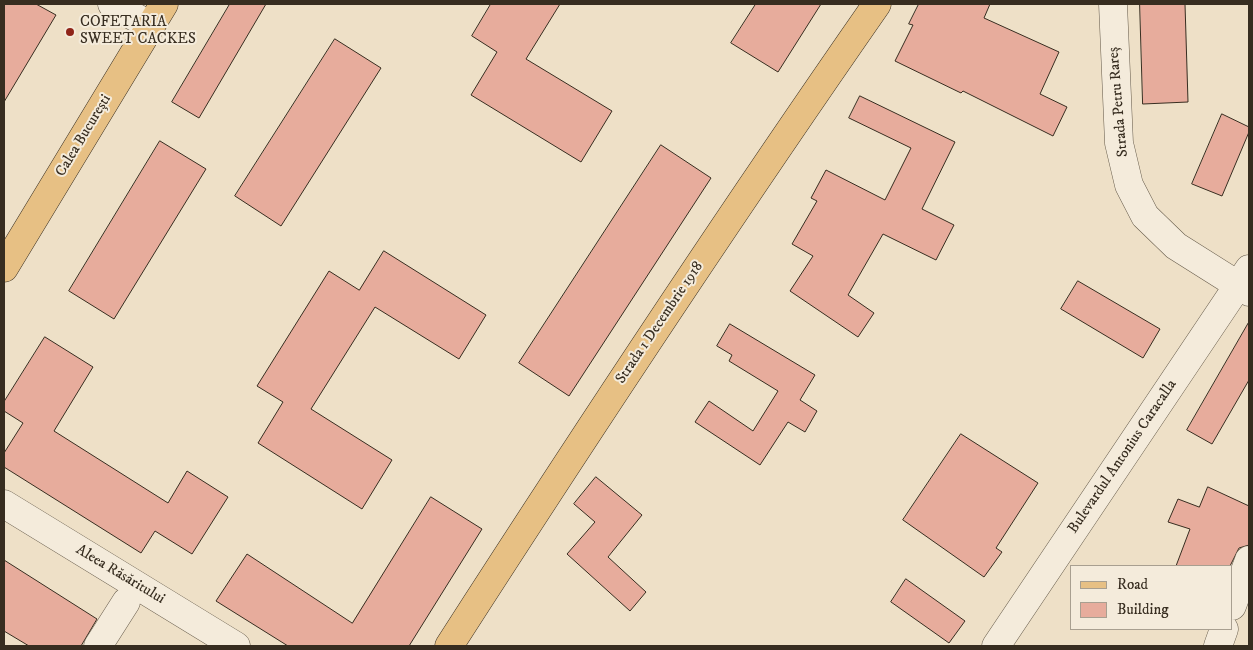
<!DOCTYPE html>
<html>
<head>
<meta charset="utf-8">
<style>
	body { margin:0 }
	#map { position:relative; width:1253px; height:650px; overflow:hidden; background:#eee0c7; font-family:"IM FELL DW Pica",serif }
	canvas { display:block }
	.frame { position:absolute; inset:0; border:5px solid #372d20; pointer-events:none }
	.legend { position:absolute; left:1070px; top:565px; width:162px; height:65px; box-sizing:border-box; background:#f4ebdb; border:1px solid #a89f90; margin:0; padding:6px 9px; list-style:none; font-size:15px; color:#372d20 }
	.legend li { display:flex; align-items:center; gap:10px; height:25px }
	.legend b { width:25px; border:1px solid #a89f90 }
</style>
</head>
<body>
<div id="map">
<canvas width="1253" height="650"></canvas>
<div class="frame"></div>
<ul class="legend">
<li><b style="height:6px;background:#e7c084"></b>Road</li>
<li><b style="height:14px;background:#e7ac9c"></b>Building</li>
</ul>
</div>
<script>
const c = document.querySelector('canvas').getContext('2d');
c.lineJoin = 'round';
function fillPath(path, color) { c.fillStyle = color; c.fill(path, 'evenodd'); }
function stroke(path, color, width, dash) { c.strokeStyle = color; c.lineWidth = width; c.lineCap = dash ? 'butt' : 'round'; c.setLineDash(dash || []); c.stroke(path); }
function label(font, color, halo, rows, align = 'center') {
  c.font = font + ' "IM FELL DW Pica",serif'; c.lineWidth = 4; c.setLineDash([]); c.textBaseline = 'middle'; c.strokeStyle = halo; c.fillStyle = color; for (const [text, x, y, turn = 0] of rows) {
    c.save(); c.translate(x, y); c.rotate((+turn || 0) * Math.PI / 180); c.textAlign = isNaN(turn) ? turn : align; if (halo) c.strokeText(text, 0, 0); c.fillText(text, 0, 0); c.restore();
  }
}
const building = new Path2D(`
	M4 4H36L56 15 4 102Z
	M230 4H266L199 118 172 102Z
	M491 4H560L526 59 612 111 581 162 471 95 497 52 472 36Z
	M756 4H821L778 72 731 43Z
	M919 4H990L984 18 1059 52 1040 94 1067 107 1053 136 963 91 961 93 895 61 913 25 909 24Z
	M1140 4H1185L1188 102 1143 104Z
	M335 39 381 68 281 226 235 196Z
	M860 96 955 142 922 209 954 225 936 260 883 234 848 295 874 313 858 337 790 291 813 256 792 244 817 201 811 198 826 170 885 200 911 148 849 118Z
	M1222 114 1249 127V132L1222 196 1192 184Z
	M160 141 206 169 114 319 69 291Z
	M661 145 711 178 569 396 519 363Z
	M384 251 486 315 459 359 375 307 311 409 392 460 362 509 258 443 283 402 257 386 329 271 359 290Z
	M1078 281 1160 329 1143 358 1061 309Z
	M1249 322V380L1212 444 1187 430Z
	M730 324 815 375 800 400 817 411 805 432 788 422 760 465 695 422 709 401 753 431 778 391 729 361 732 355 717 346Z
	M45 337 93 367 54 431 168 503 187 471 228 497 192 554 155 531 141 553 4 467V453L23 423 4 411V402Z
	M961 434 1038 483 996 548 1002 552 984 577 903 520Z
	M596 477 642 515 608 557 646 592 630 611 567 554 595 522 574 504Z
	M1208 487 1249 506V545L1239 548 1230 566H1176L1190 529 1168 522 1178 499 1199 507Z
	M431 497 482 529 409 646H288L216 601 247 554 352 623Z
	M4 560 97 619 81 646H29L4 631Z
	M906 579 965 621 949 643 891 602Z`);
fillPath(building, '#e7ac9c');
stroke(building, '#372d20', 1);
const minor = new Path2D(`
	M112 4 151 26
	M1113 4 1119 143 1129 185 1145 216 1176 246 1249 292
	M4 504 236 646
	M1232 606 1249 560
	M98 646 126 602
	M996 646 1249 269
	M1218 646 1224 629`);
const major = new Path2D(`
	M4 268 164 4
	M449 646C588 430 730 215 877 4`);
stroke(minor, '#655a4a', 29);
stroke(major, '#372d20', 29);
stroke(minor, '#f4ebdb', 28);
stroke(major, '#e7c084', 28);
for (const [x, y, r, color] of [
	[70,32,5,"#8f2418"]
]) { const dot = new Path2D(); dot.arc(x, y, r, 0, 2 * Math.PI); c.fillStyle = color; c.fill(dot); stroke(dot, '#f4ebdb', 2); }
label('15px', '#372d20', '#f4ebdb', [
	["COFETARIA",80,23],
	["SWEET CACKES",80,40]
], 'left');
label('15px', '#372d20', '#f4ebdb', [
	["Strada Petru Rareș",1119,102,-95],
	["Calea București",84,136,-59],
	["Strada 1 Decembrie 1918",660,323,-56],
	["Bulevardul Antonius Caracalla",1123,457,-56],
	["Aleea Răsăritului",120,575,31]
]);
</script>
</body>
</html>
